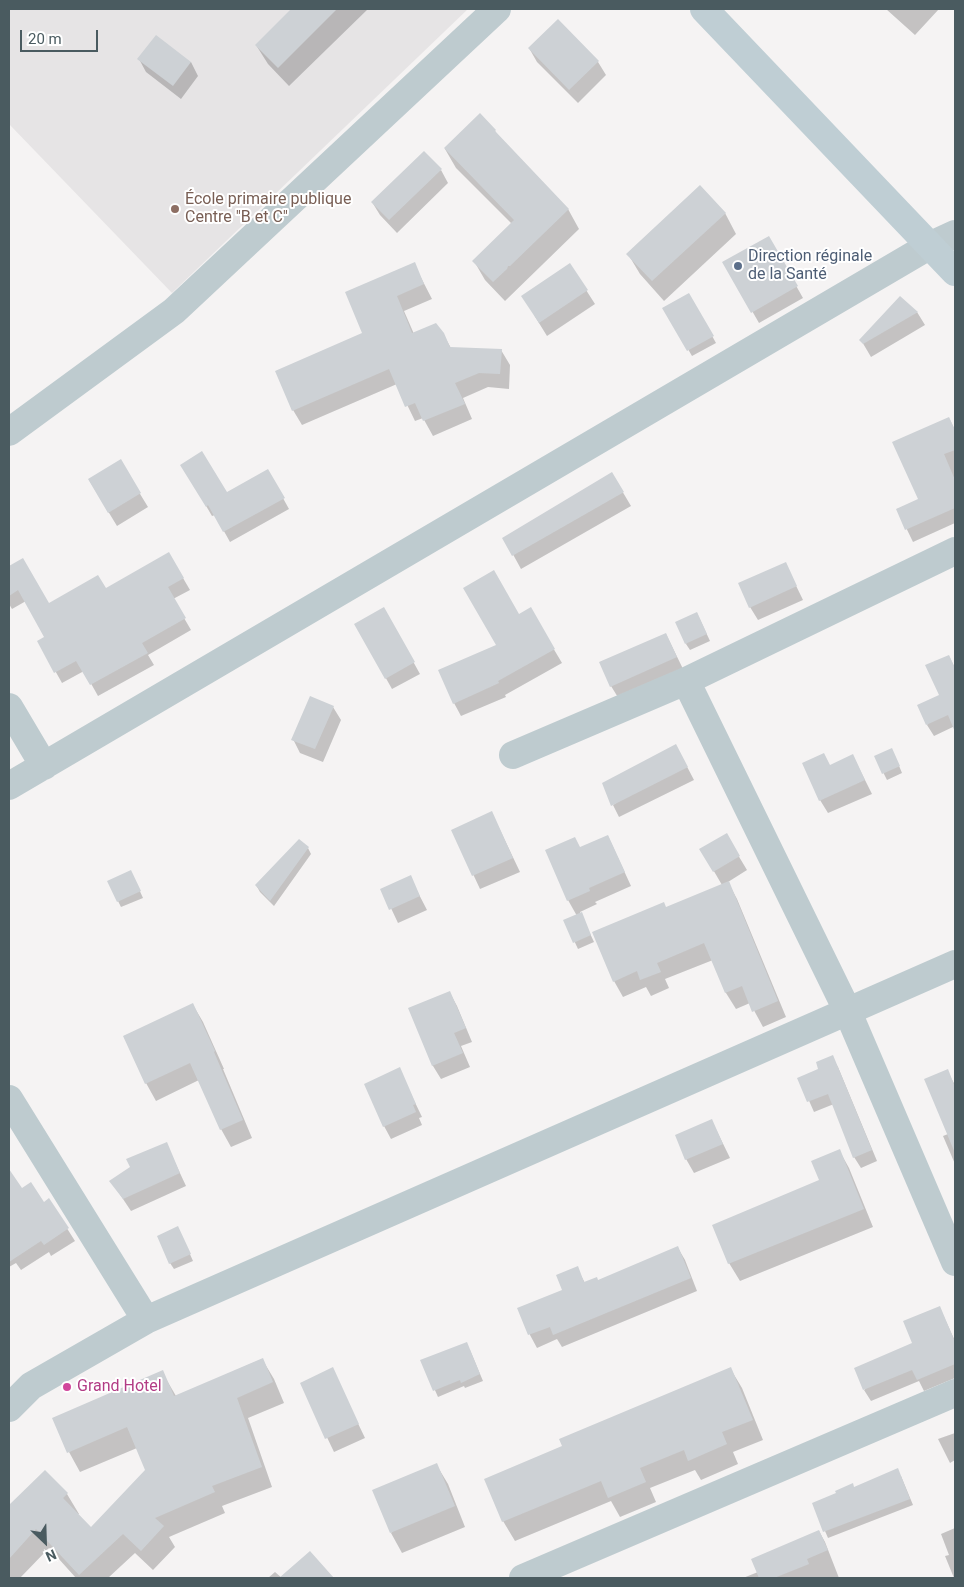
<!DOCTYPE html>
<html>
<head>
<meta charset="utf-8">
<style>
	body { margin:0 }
	#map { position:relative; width:964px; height:1587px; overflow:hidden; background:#f5f3f3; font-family:Roboto,sans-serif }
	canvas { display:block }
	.frame { position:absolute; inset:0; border:10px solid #4a5b60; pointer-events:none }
	.north { position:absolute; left:20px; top:1517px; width:50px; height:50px; -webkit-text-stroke:4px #fff; paint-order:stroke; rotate:156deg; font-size:14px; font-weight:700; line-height:20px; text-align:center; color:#4a5b60 }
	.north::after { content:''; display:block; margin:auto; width:18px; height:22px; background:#4a5b60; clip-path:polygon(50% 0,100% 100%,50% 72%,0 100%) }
	.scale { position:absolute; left:20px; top:30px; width:78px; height:22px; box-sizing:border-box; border:2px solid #4a5b60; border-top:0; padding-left:6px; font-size:15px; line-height:18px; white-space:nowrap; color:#4a5b60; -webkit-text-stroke:4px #fff; paint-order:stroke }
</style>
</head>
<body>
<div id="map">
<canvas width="964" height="1587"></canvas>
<div class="frame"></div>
<div class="north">N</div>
<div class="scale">20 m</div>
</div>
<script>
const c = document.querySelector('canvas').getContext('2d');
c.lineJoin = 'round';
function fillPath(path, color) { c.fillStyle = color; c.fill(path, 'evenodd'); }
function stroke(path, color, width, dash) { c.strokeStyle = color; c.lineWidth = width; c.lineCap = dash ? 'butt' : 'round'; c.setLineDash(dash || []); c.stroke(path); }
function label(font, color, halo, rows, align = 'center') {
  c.font = font + ' Roboto,sans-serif'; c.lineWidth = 4; c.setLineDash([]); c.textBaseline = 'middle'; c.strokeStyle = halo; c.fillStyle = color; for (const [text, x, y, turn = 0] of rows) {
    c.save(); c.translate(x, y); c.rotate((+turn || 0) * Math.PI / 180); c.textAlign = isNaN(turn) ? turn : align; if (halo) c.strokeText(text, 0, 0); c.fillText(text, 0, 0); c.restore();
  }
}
fillPath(new Path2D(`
	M9 9H468L172 293 9 124Z`), '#e6e4e5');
fillPath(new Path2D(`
	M293 9H368L289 86 268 64 256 45Z
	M886 9H939L915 35Z
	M558 20 598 62 606 75 578 103 537 62 529 48Z
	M139 59 191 62 198 76 181 99 146 72Z
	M495 131 500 138 568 209 579 229 505 301 485 280 474 261 512 224 456 168 445 149Z
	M441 170 448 183 397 233 380 215 372 202Z
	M725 213 736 234 664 301 640 274 628 254Z
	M769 238 803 298 759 323 724 262Z
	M414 264 432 299 404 311 414 334H443L451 348 501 350 510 365 509 389 488 387 463 398 472 419 433 436 423 418 415 421 397 384 302 425 293 410 364 334Z
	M570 265 595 304 547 336 534 315Z
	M689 294 716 343 692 356 664 308Z
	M917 312 925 325 871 357 861 340Z
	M949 418 955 430V523L913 542 897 509 919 500Z
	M120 461 148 507 117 526 89 480Z
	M182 465 226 494 268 471 289 509 230 542 215 515 212 516Z
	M612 474 631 506 521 569 504 538Z
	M169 554 190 590 173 599 191 630 148 655 154 665 98 696 84 671 62 683 39 642 46 638 26 601 12 609 9 604V567L23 559 48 605 105 590Z
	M785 563 803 600 758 620 750 607Z
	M384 609 420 674 392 689 356 625Z
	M530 609 562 663 505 695 506 697 461 716 454 703 519 615Z
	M697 613 710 641 690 650 686 644Z
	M666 634 684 671 619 699 611 686Z
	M949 656 955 668V726L934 736 927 725 940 696Z
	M333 707 341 720 323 762 300 753 293 739Z
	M853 756 872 794 828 813 820 800 830 766Z
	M875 756H895L902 773 887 780Z
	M682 757 694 780 619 817 613 805Z
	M492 813 520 872 480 889 453 831Z
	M726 835 747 870 728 882 737 899 786 1017 763 1027 750 1003 736 1009 726 993 713 960 665 979 669 988 651 996 646 987 623 997 614 981 666 908 722 885 701 849Z
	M608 836 631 886 595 902 597 904 580 912 594 942 578 949 565 921 577 916 568 900 581 848Z
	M308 848 311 854 274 906 260 892 256 885Z
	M410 877 427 910 398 923 382 889Z
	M134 878 143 898 121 907 118 901Z
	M450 993 457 1006 472 1042 461 1046 470 1067 441 1079 433 1066 410 1009Z
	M193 1005 203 1022 224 1069H223L252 1138 231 1147 221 1129 199 1080 156 1101 146 1083 124 1036Z
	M832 1057 838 1067 877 1161 861 1168 854 1157 834 1104 814 1112 799 1078 820 1070Z
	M399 1069 422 1117 419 1118 422 1125 391 1139 384 1126Z
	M947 1071 955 1085V1164L943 1136 948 1134Z
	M712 1121 730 1158 694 1173 686 1159Z
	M166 1143 186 1186 131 1211 111 1181Z
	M839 1150 849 1168 873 1227 740 1281 729 1263 820 1181Z
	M14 1179 21 1190 44 1204 49 1200 75 1241 51 1256 49 1252 21 1270 16 1263 9 1267V1222L12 1220 9 1215V1182Z
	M181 1234 193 1261 174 1269 170 1263Z
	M678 1248 685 1260 697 1291 562 1347 557 1339 537 1348 530 1335 519 1309 564 1291 577 1268 585 1283 598 1281Z
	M940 1308 955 1341V1378L924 1391 919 1381 871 1401 864 1390 914 1344Z
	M470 1350 483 1381 465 1388 464 1386 438 1397 422 1361Z
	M262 1359 274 1379 284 1403 248 1418 272 1487 222 1506 225 1513 169 1537 175 1547 153 1570 135 1553 108 1578H76L49 1548 20 1578H11L9 1576V1513L45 1471 67 1494 79 1514 77 1515 91 1529 146 1470 137 1448 80 1472 69 1452 162 1372 176 1396Z
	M730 1368 742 1388 763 1440 733 1452 738 1464 701 1480 695 1470 650 1488 656 1502 620 1517 611 1501 515 1541 503 1521 564 1447Z
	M332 1369 365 1438 334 1452 301 1383Z
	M955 1433V1460L950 1463 938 1439Z
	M436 1464 448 1484 465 1527 402 1553 391 1533Z
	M901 1476 913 1505 828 1538 825 1531 854 1488Z
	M955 1528V1578H954L945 1556 949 1555 941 1534Z
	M819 1531 825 1542 839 1578H743L758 1572Z
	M310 1553 332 1578H268L275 1572 282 1578Z`), '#0003');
fillPath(new Path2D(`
	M291 9H337L278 68 255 45Z
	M558 19 599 61 569 90 528 48Z
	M156 35 191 62 173 86 137 59Z
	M480 113 496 130 495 131 569 209 510 266H508L507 269 493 282 472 261 514 220 444 148Z
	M424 151 442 169 389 220 371 202Z
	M700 185 726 213 652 281 626 254Z
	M769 236 798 286 751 313 722 262Z
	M415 262 424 284 397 296 412 333 436 323 444 333 450 347 502 349 500 374 479 373 455 383 465 404 423 421 415 403 405 407 389 369 292 411 275 371 362 333 345 292Z
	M570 263 588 290 539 323 521 296Z
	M689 293 714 336 687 351 662 308Z
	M900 296 918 312 863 344 859 340Z
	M949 417 955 430V450L944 454 955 480V508L905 530 896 509 918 499 892 442Z
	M202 451 227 492 268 469 285 498 223 532 208 505 206 507 180 465Z
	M121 459 141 493 108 513 88 479Z
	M612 472 624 492 512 556 502 538Z
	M169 552 184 578 168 587 186 618 142 643 148 653 90 685 76 661 54 673 37 641 44 637 18 590 9 596V566L23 558 49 603 98 575 106 588Z
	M786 562 797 586 749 608 738 583Z
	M494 570 519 614 531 607 555 649 498 681 499 683 453 704 438 670 496 645 463 588Z
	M384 607 415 662 385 679 354 624Z
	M697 612 707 634 685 644 675 622Z
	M666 633 677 657 610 687 599 662Z
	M949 655 955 668V732L948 715 926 725 917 705 939 695 925 665Z
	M310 696 334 706 315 749 291 740Z
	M676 744 688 767 611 806 602 783Z
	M892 748 900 766 882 774 874 756Z
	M824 753 830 765 853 754 865 780 819 801 802 763Z
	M492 811 513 858 472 876 451 830Z
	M727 833 740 856 713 872 699 849Z
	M608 835 625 872 589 888 590 891 567 901 545 850 575 837 580 847Z
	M299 839 309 847 270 901 255 885Z
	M131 870 141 891 117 902 107 881Z
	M411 875 420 896 389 910 380 889Z
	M729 881 778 1001 752 1012 742 986 725 993 704 943 657 963 661 972 640 980 637 971 613 982 592 932 664 902 666 907Z
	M582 912 591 935 573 943 563 920Z
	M450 991 466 1028 454 1033 463 1053 432 1066 408 1008Z
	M193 1003 215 1051 214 1052 243 1120 220 1130 190 1063 145 1084 123 1036Z
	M833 1055 872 1150 853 1158 828 1094 807 1102 797 1078 818 1069 816 1062Z
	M400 1067 416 1104 413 1105 416 1112 383 1127 364 1084Z
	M948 1069 955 1087V1153L924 1079Z
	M712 1119 723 1144 685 1160 675 1135Z
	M167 1142 180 1173 123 1199 109 1181 130 1167 126 1159Z
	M840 1149 864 1209 728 1264 712 1225 819 1180 811 1161Z
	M9 1169 22 1188 31 1182 44 1202 49 1198 69 1228 44 1245 41 1241 9 1262Z
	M178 1226 191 1254 169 1264 157 1236Z
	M678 1246 691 1278 553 1335 550 1327 528 1335 517 1308 562 1290 556 1275 578 1266 584 1282 597 1277 598 1280Z
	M940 1306 955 1342V1364L917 1380 912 1370 863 1390 854 1368 912 1343 903 1321Z
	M467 1342 480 1374 461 1383 460 1380 433 1391 420 1360Z
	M263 1358 273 1382 237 1398 262 1467 212 1486 215 1492 155 1518 164 1526 141 1551 123 1534 79 1575 36 1529 9 1559V1505L45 1470 68 1493 63 1498 91 1527 145 1470 127 1427 67 1453 52 1418 163 1370 174 1396Z
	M333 1367 359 1424 325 1439 300 1383Z
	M731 1367 753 1420 722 1432 727 1444 688 1461 684 1450 640 1468 646 1482 608 1498 601 1481 502 1522 484 1479 562 1446 559 1439Z
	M437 1463 455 1506 390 1533 372 1490Z
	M898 1468 910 1499 823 1532 812 1503 836 1493 835 1491 853 1483 854 1487Z
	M819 1530 828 1550 807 1559 809 1564 774 1578H759L751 1559Z
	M310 1551 334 1578H279Z`), '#cdd1d5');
stroke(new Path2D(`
	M9 432 174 311 497 9
	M686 681 847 1010 955 1262
	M9 707 44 766
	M513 755 686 681 955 551
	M9 786 929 246 955 234
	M9 1099 146 1320
	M9 1408 31 1386 146 1320 955 964
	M523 1578 955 1393`), '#becbcf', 28);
stroke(new Path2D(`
	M704 9 955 272`), '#bfced4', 28);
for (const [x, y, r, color] of [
	[175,209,5,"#8d6e63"],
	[738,266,5,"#5c6f8a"],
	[67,1387,5,"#d1479c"]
]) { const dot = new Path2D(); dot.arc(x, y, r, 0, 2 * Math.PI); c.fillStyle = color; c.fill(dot); stroke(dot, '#fff', 2); }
label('16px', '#785e54', '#fff', [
	["École primaire publique",185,200],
	["Centre \"B et C\"",185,218]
], 'left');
label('16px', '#4e5e75', '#fff', [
	["Direction réginale",748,257],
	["de la Santé",748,275]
], 'left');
label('16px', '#b23c85', '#fff', [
	["Grand Hotel",77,1387]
], 'left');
</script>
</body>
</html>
